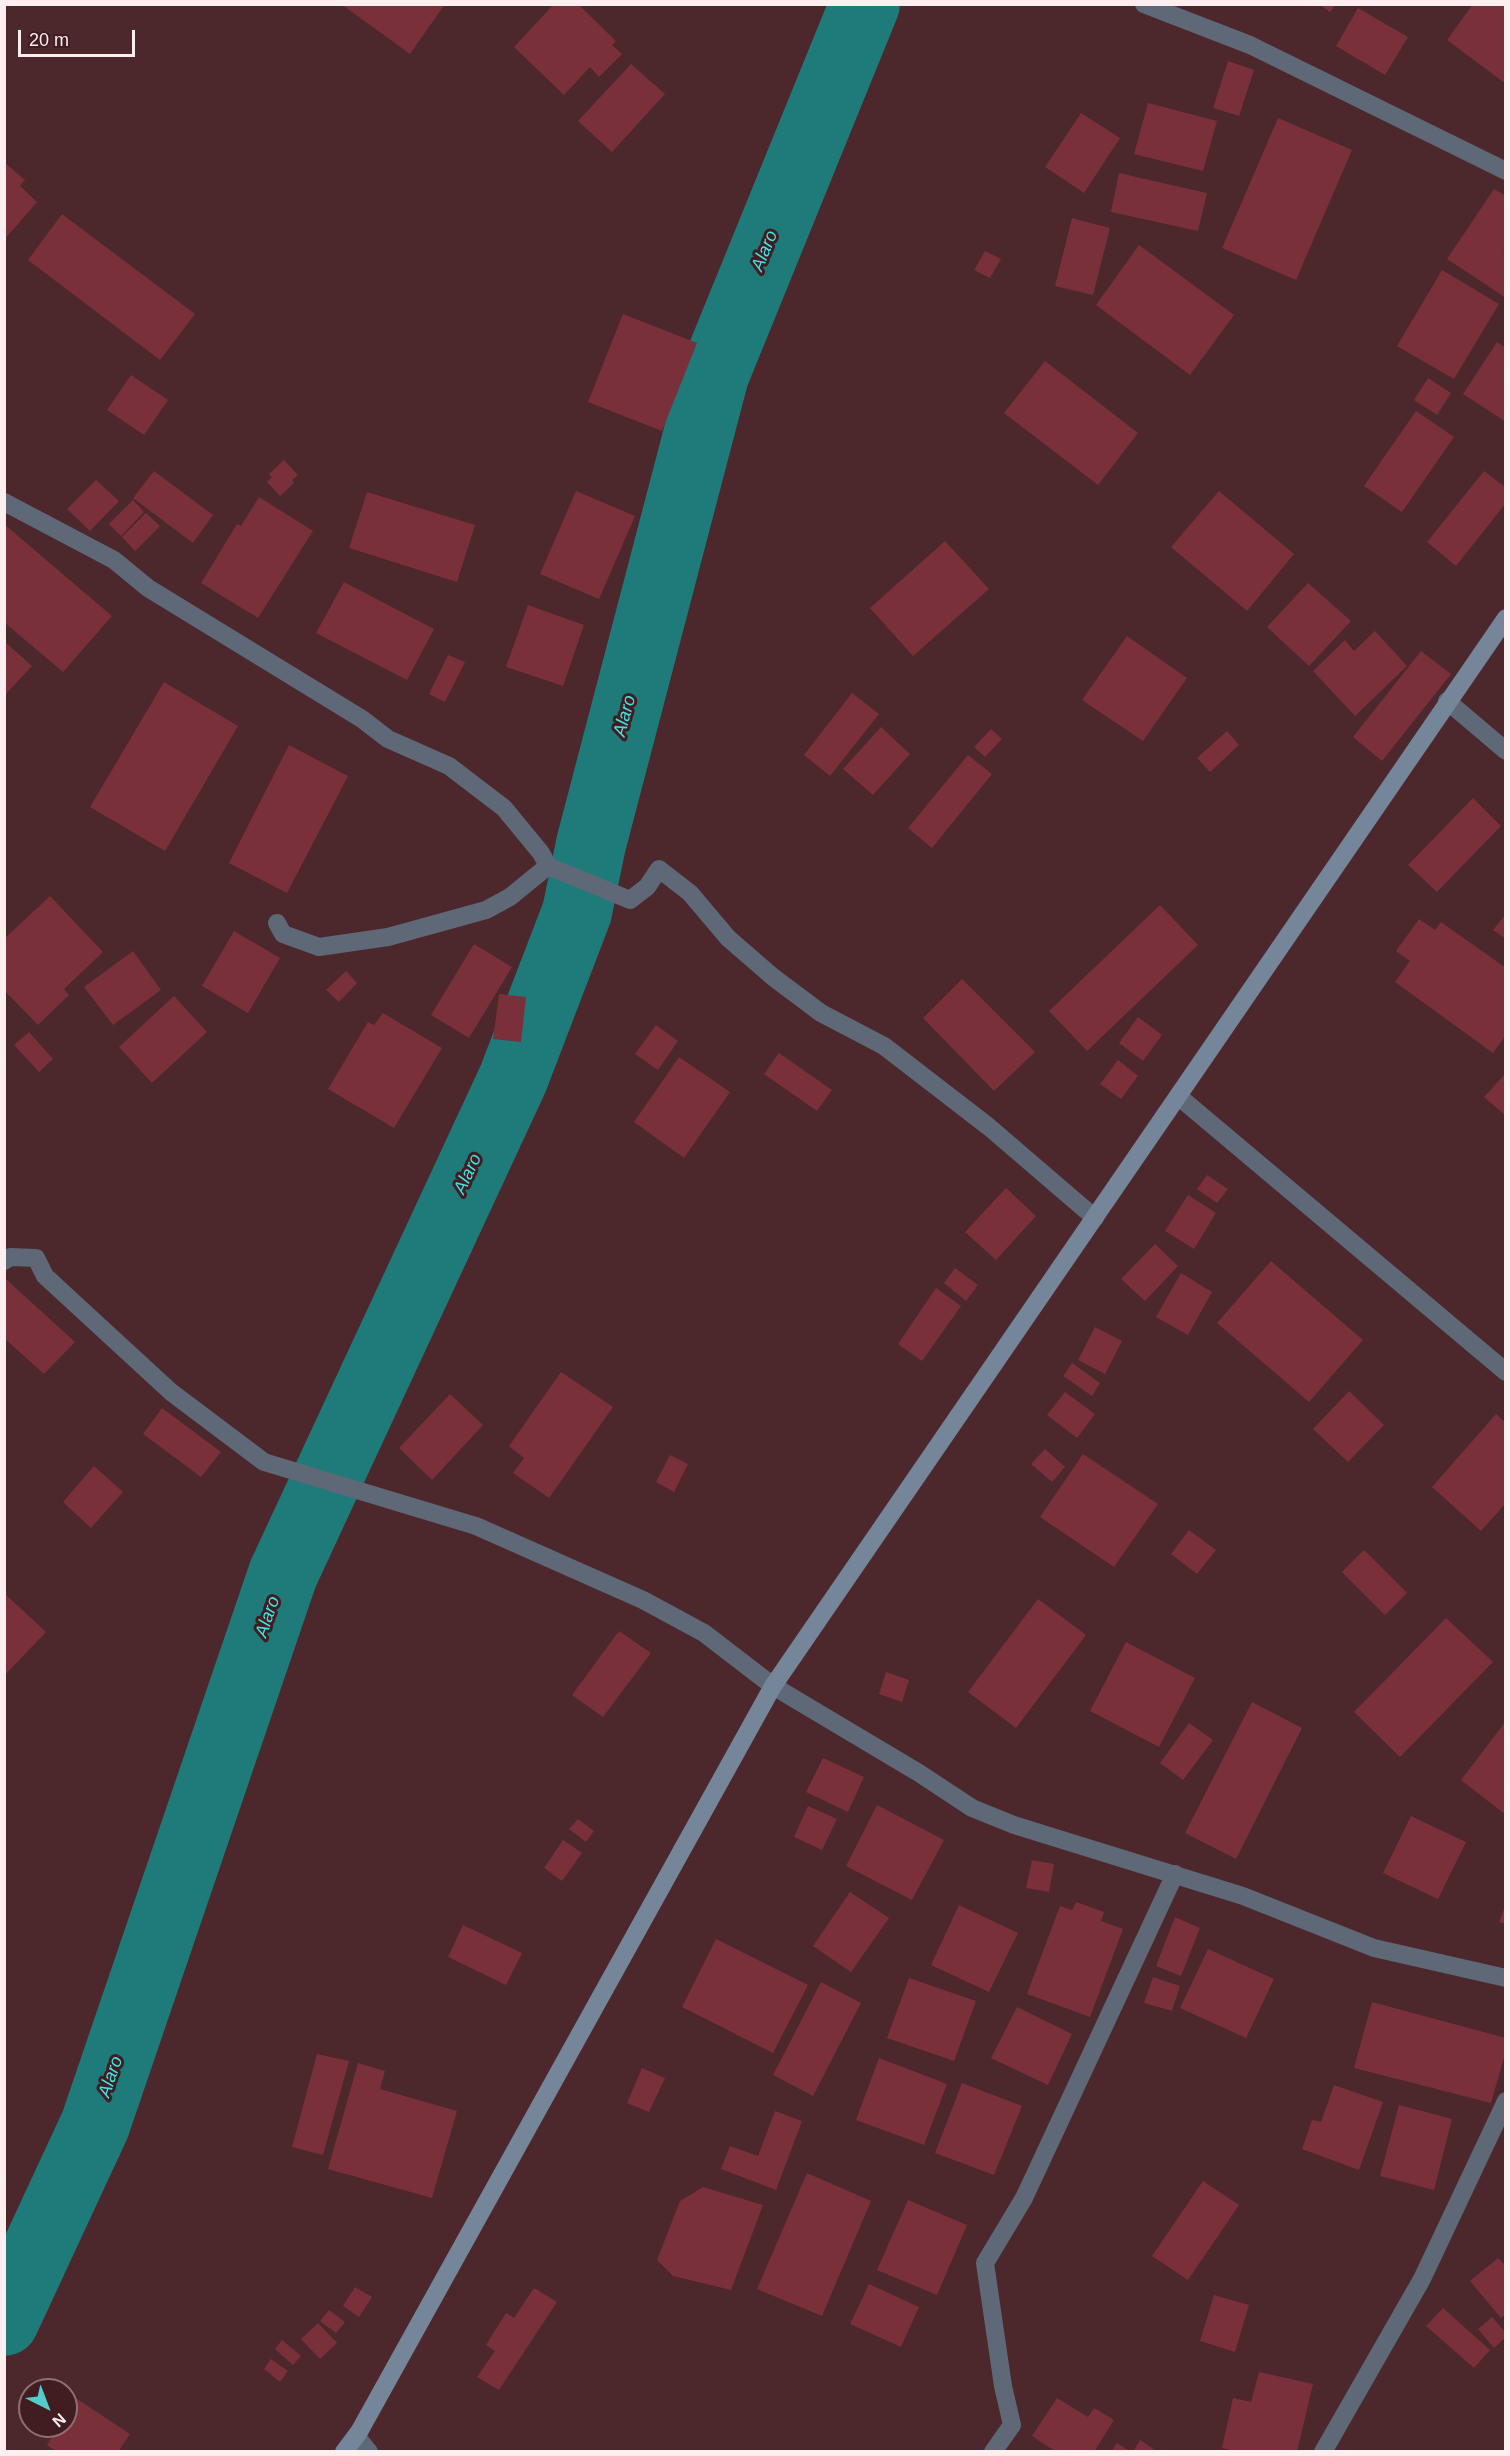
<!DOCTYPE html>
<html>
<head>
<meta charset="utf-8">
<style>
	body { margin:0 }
	#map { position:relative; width:1510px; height:2456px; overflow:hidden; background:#4c272b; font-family:Helvetica,sans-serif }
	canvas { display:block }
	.frame { position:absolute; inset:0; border:6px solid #fdeeef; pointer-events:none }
	.north { position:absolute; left:18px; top:2378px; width:60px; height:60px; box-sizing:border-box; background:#411d21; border:2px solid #8c7173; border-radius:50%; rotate:138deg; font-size:16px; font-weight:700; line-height:24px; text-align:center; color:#fdeeef }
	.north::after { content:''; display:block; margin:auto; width:21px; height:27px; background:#53cdcb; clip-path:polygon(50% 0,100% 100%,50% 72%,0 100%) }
	.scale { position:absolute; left:18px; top:30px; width:117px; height:27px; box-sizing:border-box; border:3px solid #fdeeef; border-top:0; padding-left:8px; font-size:18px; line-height:21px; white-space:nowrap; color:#fdeeef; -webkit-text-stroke:4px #411d21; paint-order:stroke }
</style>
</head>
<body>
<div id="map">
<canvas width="1510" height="2456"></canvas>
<div class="frame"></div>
<div class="north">N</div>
<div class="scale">20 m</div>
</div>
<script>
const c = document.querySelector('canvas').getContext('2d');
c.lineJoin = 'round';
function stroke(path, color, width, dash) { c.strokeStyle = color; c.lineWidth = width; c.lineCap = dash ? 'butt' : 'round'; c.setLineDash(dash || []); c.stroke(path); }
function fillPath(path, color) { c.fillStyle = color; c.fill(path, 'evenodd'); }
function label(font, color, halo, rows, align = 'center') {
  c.font = font + ' Helvetica,sans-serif'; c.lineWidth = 6; c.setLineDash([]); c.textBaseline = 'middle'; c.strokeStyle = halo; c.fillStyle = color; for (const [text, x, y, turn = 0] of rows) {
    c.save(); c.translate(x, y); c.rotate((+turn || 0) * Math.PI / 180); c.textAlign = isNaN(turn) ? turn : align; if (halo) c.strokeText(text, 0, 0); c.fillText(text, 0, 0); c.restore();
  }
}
stroke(new Path2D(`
	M4 2321 95 2125 283 1574 513 1079 577 912 591 844 714 375 865 4`), '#1e7b7a', 70);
fillPath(new Path2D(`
	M341 4H445L410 54Z
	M554 4H578L616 41 612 45 622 54 599 77 590 67 564 95 514 47Z
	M1319 4H1336L1330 12Z
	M1473 4H1506V84L1447 40Z
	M1358 8 1408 37 1385 75 1336 46Z
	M1228 61 1254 70 1239 116 1213 108Z
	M631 64 665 94 612 152 578 121Z
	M1148 103 1217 121 1203 171 1134 154Z
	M1081 113 1120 138 1084 193 1045 167Z
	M1278 118 1352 150 1296 280 1222 248Z
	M4 162 25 180 20 186 37 202 4 240Z
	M1119 173 1207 193 1198 231 1111 212Z
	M1494 189 1506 196V248L1503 251 1506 253V298L1447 259Z
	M62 214 195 314 160 360 28 260Z
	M1072 218 1110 228 1093 295 1055 286Z
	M1139 245 1234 315 1190 375 1096 305Z
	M985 251 1001 259 990 278 974 270Z
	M1442 270 1499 304 1454 379 1397 346Z
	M623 314 697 343 662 431 588 402Z
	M1497 342 1506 348V422L1463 394Z
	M1045 361 1138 433 1098 485 1004 413Z
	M131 375 168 400 144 435 107 410Z
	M1428 378 1451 393 1437 415 1414 400Z
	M1416 411 1454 437 1402 512 1364 486Z
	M284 460 298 475 292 480 294 483 280 496 267 482 272 477 269 474Z
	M154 471 213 515 193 543 133 498Z
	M1484 471 1506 488V503L1456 566 1427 542Z
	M96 480 119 501 90 531 67 509Z
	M576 491 635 516 599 599 540 574Z
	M1219 491 1294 554 1247 611 1171 547Z
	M367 492 475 525 457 582 349 548Z
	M259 497 313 531 258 618 201 583 237 524 241 526Z
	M133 500 144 512 121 536 109 524Z
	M146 513 160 526 135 551 122 537Z
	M4 524 112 616 63 672 4 622Z
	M945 541 989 589 913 656 870 608Z
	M344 582 434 629 407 680 316 633Z
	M1308 583 1351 621 1309 666 1267 627Z
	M528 605 584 625 563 686 506 667Z
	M1375 631 1407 666 1355 716 1313 671 1345 640 1354 651Z
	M1127 636 1187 678 1143 741 1082 700Z
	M4 641 32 666 4 696Z
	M1421 651 1451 674 1382 761 1353 737Z
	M448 655 465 662 445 702 429 694Z
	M164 682 238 726 165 851 90 807Z
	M852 693 879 714 830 776 804 755Z
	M881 727 910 754 873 795 843 769Z
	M991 729 1002 739 985 757 974 747Z
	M1227 731 1239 745 1210 772 1197 758Z
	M289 745 348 776 287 893 229 863Z
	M968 755 992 774 932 848 908 828Z
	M1473 798 1501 826 1437 892 1408 865Z
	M50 896 103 952 64 989 69 995 38 1025 4 990V939Z
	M1160 905 1198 945 1087 1051 1049 1011Z
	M1506 914V939L1493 930Z
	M1419 919 1435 930 1441 922 1506 968V1035L1493 1053 1395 982 1410 961 1396 951Z
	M234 931 280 958 248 1013 202 986Z
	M474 944 512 967 469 1038 431 1015Z
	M133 951 161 990 113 1025 84 987Z
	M346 971 357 983 339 1002 326 990Z
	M962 979 1035 1052 994 1091 923 1018Z
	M499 994 526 997 521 1042 493 1039Z
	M174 996 207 1032 152 1083 119 1047Z
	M383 1013 442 1048 394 1128 328 1089 368 1022 374 1025Z
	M1138 1017 1162 1035 1143 1061 1119 1043Z
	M656 1025 678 1041 658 1070 635 1054Z
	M29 1032 53 1059 39 1072 14 1045Z
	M779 1053 832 1090 817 1111 764 1074Z
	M679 1057 730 1092 684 1158 634 1122Z
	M1118 1060 1138 1076 1121 1099 1100 1084Z
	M1506 1073V1116L1484 1097Z
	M1207 1175 1228 1189 1217 1203 1197 1189Z
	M1006 1188 1036 1216 996 1260 965 1232Z
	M1188 1195 1216 1213 1194 1249 1165 1231Z
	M1155 1244 1178 1266 1145 1301 1121 1279Z
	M1271 1261 1363 1340 1309 1402 1217 1323Z
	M955 1268 978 1285 966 1301 944 1283Z
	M1181 1273 1212 1292 1188 1335 1156 1317Z
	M6 1279 75 1342 44 1374 4 1338Z
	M936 1288 961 1306 922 1361 898 1344Z
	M1095 1327 1122 1341 1105 1374 1078 1360Z
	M1072 1363 1100 1383 1092 1396 1063 1376Z
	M561 1372 613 1407 549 1498 513 1473 524 1458 509 1446Z
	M1349 1391 1384 1425 1348 1462 1313 1429Z
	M1065 1392 1095 1414 1077 1438 1047 1415Z
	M450 1394 483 1425 432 1480 399 1448Z
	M162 1408 221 1452 201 1477 143 1434Z
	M1496 1414 1506 1423V1503L1481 1531 1432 1487Z
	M1045 1449 1065 1467 1052 1482 1031 1464Z
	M1083 1454 1158 1504 1114 1567 1040 1517Z
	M670 1455 688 1464 674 1492 656 1482Z
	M94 1466 123 1492 91 1528 63 1502Z
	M1189 1530 1216 1550 1197 1574 1171 1554Z
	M1364 1550 1407 1593 1385 1615 1342 1572Z
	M4 1593 46 1632 4 1676Z
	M1038 1599 1086 1635 1016 1728 968 1692Z
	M1446 1618 1493 1662 1400 1757 1354 1712Z
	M619 1631 651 1653 603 1717 572 1695Z
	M1126 1642 1195 1678 1159 1747 1090 1711Z
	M886 1672 909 1680 902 1702 879 1694Z
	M1252 1702 1302 1728 1236 1859 1185 1833Z
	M1506 1721V1815L1461 1780Z
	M1189 1723 1213 1740 1183 1780 1160 1763Z
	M823 1758 864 1777 848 1812 806 1792Z
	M877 1805 944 1840 912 1900 846 1866Z
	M808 1806 837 1819 822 1850 794 1837Z
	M1411 1816 1466 1842 1438 1899 1383 1873Z
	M578 1819 594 1831 586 1842 569 1829Z
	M563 1840 582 1853 562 1881 544 1868Z
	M1032 1860 1054 1864 1049 1892 1026 1888Z
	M850 1892 889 1918 851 1972 813 1946Z
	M1076 1902 1104 1912 1101 1921 1123 1929 1090 2017 1027 1994 1060 1906 1072 1910Z
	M1506 1904V1924L1499 1922Z
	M959 1905 1018 1933 989 1992 931 1965Z
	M1175 1917 1200 1928 1181 1976 1156 1966Z
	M463 1925 522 1953 506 1985 448 1957Z
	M716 1939 808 1985 773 2053 682 2007Z
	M1208 1949 1274 1979 1246 2038 1180 2008Z
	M1153 1977 1180 1986 1172 2011 1144 2003Z
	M909 1978 976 2001 954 2061 887 2038Z
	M821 1982 861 2003 813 2096 773 2075Z
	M1372 2002 1506 2038V2051L1491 2103 1354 2068Z
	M1017 2007 1072 2034 1048 2085 991 2058Z
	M317 2054 349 2061 323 2155 292 2147Z
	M879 2058 947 2084 924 2145 856 2120Z
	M358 2063 385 2071 380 2089 457 2111 432 2198 328 2169Z
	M642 2068 665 2078 649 2112 627 2103Z
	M962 2083 1022 2106 994 2175 935 2153Z
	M1334 2085 1383 2102 1359 2170 1302 2149 1312 2120 1321 2122Z
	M1399 2105 1452 2119 1434 2190 1380 2176Z
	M775 2111 802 2121 776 2190 721 2169 730 2146 758 2156Z
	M807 2173 871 2201 822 2316 757 2289Z
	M1203 2181 1239 2205 1188 2280 1152 2256Z
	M703 2187 763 2205 731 2290 673 2276 657 2260 680 2201Z
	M908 2200 967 2225 937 2295 877 2270Z
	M1498 2258 1506 2266V2313L1501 2318 1470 2281Z
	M869 2284 919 2307 901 2347 850 2324Z
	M355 2287 372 2297 359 2317 343 2306Z
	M534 2288 557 2302 499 2390 477 2377 495 2351 486 2345 506 2313 514 2318Z
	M1214 2295 1249 2305 1235 2352 1200 2341Z
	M1443 2308 1490 2350 1474 2368 1426 2326Z
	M329 2310 345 2322 336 2333 320 2321Z
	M1492 2317 1506 2333V2337L1494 2348 1478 2329Z
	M318 2323 337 2343 320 2359 301 2339Z
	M282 2340 301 2356 293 2365 275 2349Z
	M271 2359 288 2371 280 2382 264 2369Z
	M1259 2372 1313 2384 1297 2452H1239L1222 2448 1233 2398 1251 2402Z
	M1057 2398 1088 2417 1094 2408 1114 2420 1094 2452H1056L1032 2436Z
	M77 2399 130 2434 118 2452H57L47 2445 59 2426H66V2416Z
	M1140 2440 1158 2452H1133Z
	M1117 2443 1131 2452H1111Z`), '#7a303b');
stroke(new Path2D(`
	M1144 4 1250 45 1506 171
	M4 502 114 560 148 588 362 719 388 739 449 766 504 808 541 853 548 866 510 897 486 910 388 937 319 947 283 934 277 923
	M1447 701 1506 751
	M548 866 630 900 647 887 659 869 690 893 728 938 773 977 821 1013 884 1046 989 1127 1095 1218
	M1178 1096 1506 1372
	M4 1261 10 1257 36 1258 45 1276 171 1392 264 1462 476 1526 643 1600 704 1633 773 1686 919 1773 972 1808 1014 1825 1243 1896 1374 1948 1506 1978
	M356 2436 369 2452
	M993 2452 1012 2425 1003 2386 985 2263 1024 2198 1175 1874
	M1323 2452 1422 2279 1506 2101`), '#5e6876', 18);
stroke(new Path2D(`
	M344 2452 359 2432 773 1686 1506 618`), '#75859a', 18);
label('italic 18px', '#3be7e5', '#411d21', [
	["Alaro",765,251,-68],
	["Alaro",625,716,-75],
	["Alaro",468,1174,-65],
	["Alaro",268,1617,-71],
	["Alaro",111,2077,-71]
]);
</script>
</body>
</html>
